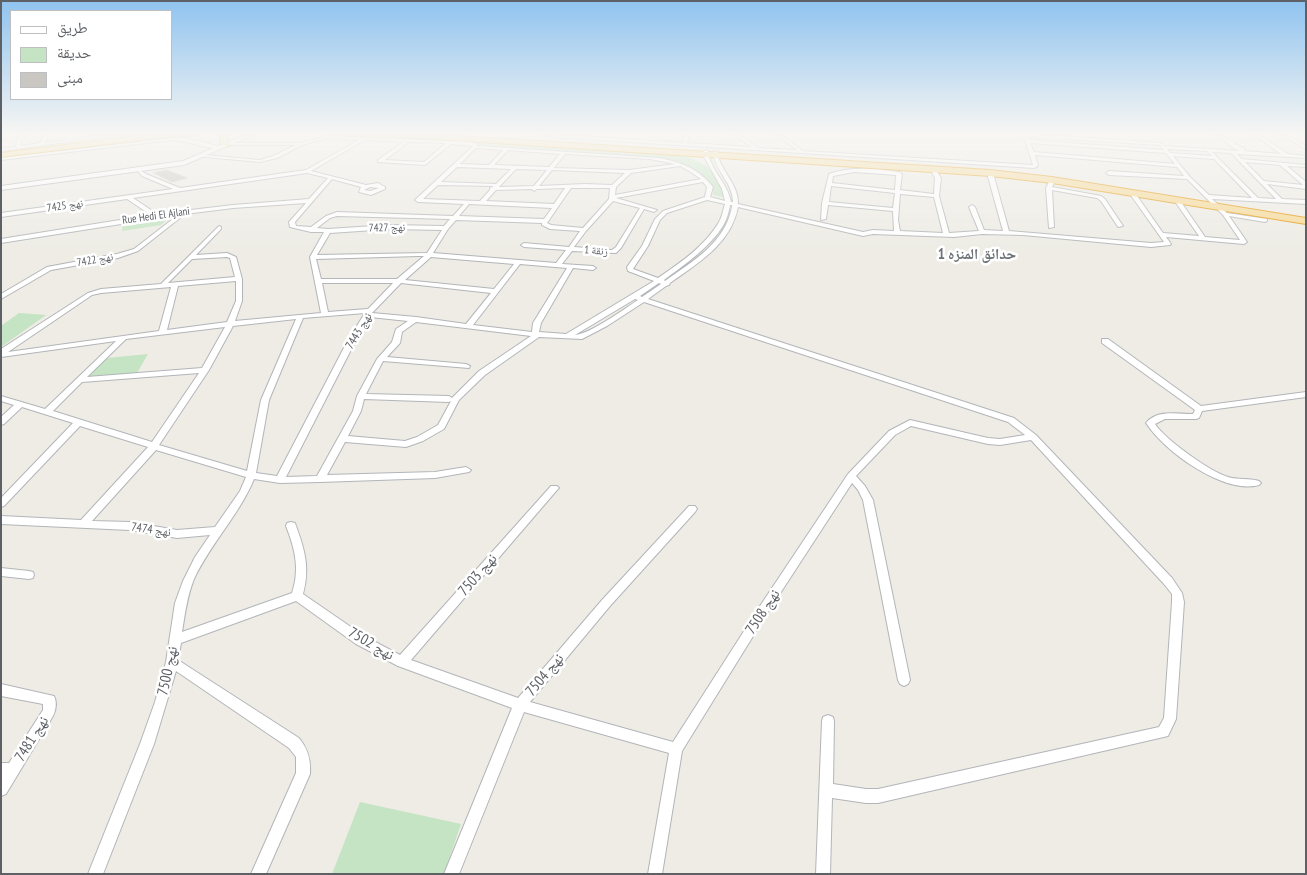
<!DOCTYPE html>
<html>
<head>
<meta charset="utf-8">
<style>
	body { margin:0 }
	#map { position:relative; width:1307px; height:875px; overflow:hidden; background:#eeece5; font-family:"PT Sans Narrow","Noto Naskh Arabic",sans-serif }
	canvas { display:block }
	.frame { position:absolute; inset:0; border:2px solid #5d6064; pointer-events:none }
	.legend { position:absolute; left:10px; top:10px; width:162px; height:90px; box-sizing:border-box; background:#fff; border:1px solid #bebfc1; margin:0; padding:6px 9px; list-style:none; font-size:15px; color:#5d6064 }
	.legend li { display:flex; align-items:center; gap:10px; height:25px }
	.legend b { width:25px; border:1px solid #bebfc1 }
</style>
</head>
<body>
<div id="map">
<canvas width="1307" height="875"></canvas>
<div class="frame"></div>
<ul class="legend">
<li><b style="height:6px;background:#fff"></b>طريق</li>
<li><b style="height:14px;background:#c4e4c3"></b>حديقة</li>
<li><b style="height:14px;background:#cac6c2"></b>مبنى</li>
</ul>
</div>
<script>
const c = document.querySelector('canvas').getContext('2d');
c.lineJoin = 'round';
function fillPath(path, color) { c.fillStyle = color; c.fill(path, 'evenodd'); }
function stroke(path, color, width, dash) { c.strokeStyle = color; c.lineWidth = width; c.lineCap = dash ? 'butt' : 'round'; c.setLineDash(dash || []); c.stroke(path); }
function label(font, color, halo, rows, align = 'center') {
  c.font = font + ' "PT Sans Narrow","Noto Naskh Arabic",sans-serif'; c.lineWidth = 5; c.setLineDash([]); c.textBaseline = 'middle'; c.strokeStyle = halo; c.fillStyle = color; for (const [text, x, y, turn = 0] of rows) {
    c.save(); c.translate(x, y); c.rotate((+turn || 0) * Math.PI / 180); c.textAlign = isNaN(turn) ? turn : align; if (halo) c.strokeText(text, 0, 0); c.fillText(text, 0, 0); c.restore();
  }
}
fillPath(new Path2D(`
	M475 142 679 155C711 163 712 170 727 198L713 195 712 187 707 180 697 171 683 164 658 158 471 145Z
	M171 216 161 225 122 231 123 223Z
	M19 313 46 315 1 347V326Z
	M148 354 137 373 88 377 107 358Z
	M360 802 461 824 444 874H332Z`), '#c4e4c3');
const building = new Path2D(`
	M167 170 187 178 172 182 154 173Z`);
fillPath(building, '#cac6c2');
stroke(building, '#d2cdc4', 1);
const street = new Path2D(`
	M1 133H6L1 135Z
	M23 133H28L21 139V146L40 143 45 133H49L45 143 118 133H130L1 151V149L16 147 17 139Z
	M539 133 683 143 686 133H690L687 143 752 147 732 133H737L758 148 797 150 774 133H779L803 151 1033 165 1023 133 1161 143 1165 146 1241 151 1235 149 1213 133C1224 133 1234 145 1245 149L1244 151 1281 154 1251 133H1256L1288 154 1306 156V158L1237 154 1242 159 1306 165V167L1287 166 1306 182V189L1267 184 1282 199 1306 200V204L1212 199 1227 213 1267 219V221L1265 222 1229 216 1247 242 1244 244 1166 237 1171 244 1170 245 1151 247 1023 235 982 234 954 237 873 234 863 236 738 207C731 244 698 263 670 283L669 285 666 286 648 299 1014 418 1036 435 1172 578 1182 593 1184 602 1176 719 1168 736 878 803H866L832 798 830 874H816L822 721 823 717 828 715 833 717 834 721 833 784 866 789H878L1159 727 1164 718 1172 602V594L1164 584 1031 440 1000 445 988 444 911 426 895 435 856 476 865 486 873 500 910 680 908 684 904 686 900 684 898 680 863 500 858 490 852 483 768 612 682 751 662 874H648L669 753 524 712 459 874H444L512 708 398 666 356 644 296 601 181 643 178 660 299 738C308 749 311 760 310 774L266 874H251L296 773V757L289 748 176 671 154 744 103 874H88L140 744 155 702 166 662 175 603 183 581 195 557 210 535 177 538 130 530 1 524V516L81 520 148 447 80 426 4 506 1 507V498L73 423 22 407 4 424 1 425V417L14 405 1 401V396L45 409 116 341 1 357V349L88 293 101 289 161 284 219 226 221 227V229L196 255 227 253 236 257 242 279V301L235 321 321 313 310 257 324 232H311L290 227 289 222 306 203 233 208 185 214 138 251 118 258 51 270 1 299V294L47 267 117 254 134 249 178 215 1 243V239L151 215 127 199 1 217V213L173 189 142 176 138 171 140 170 146 174 180 188 306 170 359 140 327 138 302 145 277 158 260 162 205 157 203 156 205 155 260 160 273 156 296 145H227L225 144 227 143H302L327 136 470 142 477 144V146L659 158C681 162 699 169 713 187L710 197 725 201 722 189 704 157V151L706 150 708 151C710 170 728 183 731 202H733C733 183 715 171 713 152L715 151 717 152C720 171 739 184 738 204L863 232 873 230 894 231 893 211 828 205 826 219 821 220 822 203 829 174C851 166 876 169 899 172L902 174 900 190 934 194 935 178 930 168 934 167 941 178 939 196 949 233 979 231 969 207 972 205 975 207 984 230 1003 231 987 173 990 171 993 173 1009 231 1151 243 1164 242 1130 194 1133 192 1135 193 1163 233 1199 236 1174 200 1177 198 1179 199 1205 237 1240 240 1223 215 1187 179 1109 175 1106 173 1109 171 1184 176 1177 167 1035 155 1038 166 1034 168 552 137ZM1028 137 1160 145 1164 150 1030 140ZM365 140 403 142 378 160V162L425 165 451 144 473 146 415 200 418 202 464 204 453 216 337 212 326 216 311 227 296 226 295 222 332 179 361 187 359 192 371 195 385 189V187L378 183 366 185 311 171ZM409 142 446 143 424 162 385 160ZM1030 143 1166 153 1175 164 1034 152ZM476 148 503 150 489 165 460 164ZM1167 149 1207 151 1212 156 1170 153ZM508 150 560 154 549 167 494 165ZM1212 152 1231 153 1276 199 1258 198ZM565 154 650 159 675 164 629 170 554 168ZM1173 156 1214 159 1252 198 1209 195 1190 177ZM1245 162 1280 165 1303 185 1264 181ZM680 166 689 171 701 179 615 195 616 187 631 173ZM457 167 511 169 496 184 441 182ZM516 169 547 170 534 186 499 187ZM552 170 625 173 612 185 585 184 539 186ZM854 172 896 175 895 190 832 183 833 176ZM307 173 328 178 309 199 233 205 157 214 133 198ZM703 182 707 187 705 197 663 211 655 219 642 246 627 267 628 271 654 281 566 334 539 332 541 323 573 268 593 270 596 268 593 266 562 264 572 251 616 253 621 248 644 209 654 212 657 210 616 198ZM438 185 494 186 490 188V190L480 201 423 199ZM831 186 895 193 893 208 829 202ZM370 187 379 188 370 191 364 190ZM565 188 554 204 486 201 496 190 532 189 534 191 537 189ZM571 188H610L609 199 583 228 551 225 547 223ZM900 194 934 197 943 233 900 231 898 220ZM707 200 725 204C723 210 722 217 719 222 705 246 680 263 658 278L633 269 648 246 660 220 667 213ZM613 201 640 208 616 247 612 250 574 247 586 231ZM469 204 552 208 544 219 459 216ZM730 205H732V207C725 243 693 261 665 281L664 280C683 266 716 243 726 220 728 215 729 210 730 205ZM337 216 450 219 444 226 389 225 328 229 317 228 330 218ZM456 220 542 223V225L550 229 580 231 569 247 524 243 521 245 524 247 566 250 556 263 433 253 448 229ZM389 229 442 230 427 253 317 255 330 233ZM418 256H424L397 279H321L316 259ZM227 257 230 258 235 277 168 283 192 259ZM431 257 514 264 494 289 405 280ZM520 264 567 268 533 323 532 332 473 325ZM236 281V301L227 322 167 330 178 286ZM322 283H393L368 309 328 312ZM401 283 491 293 466 324 416 317 372 313ZM659 283 661 284 642 297 640 296ZM171 287 159 331 8 352 92 295 101 293ZM635 299 638 300C624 309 590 334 575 335ZM644 302 1008 422 1025 435 1000 439 988 438 910 420 889 431 848 474 760 606 673 742 530 702 610 606 695 512 697 509 695 506H689L602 600 518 698 411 660 557 490 559 488 557 486H551L400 655 364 636 303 594C310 569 305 550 296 526L295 523 291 522 287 523 286 526C295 549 300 569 292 593L182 632C185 614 187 596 194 579 211 543 239 515 254 479L280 483 320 482 435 478 469 472 471 470 466 467 435 472 327 475 345 442 406 447 423 441 444 429 459 400 485 375 539 337 582 339 607 326ZM365 313 348 340 277 476 256 473 269 400 303 318ZM370 317 408 321 396 329 392 342 377 359 357 396 353 411 317 476 286 477 356 340ZM296 319 261 400 247 471 159 445 209 370 233 326ZM416 322 531 336 479 371 452 398 449 396 366 394 383 361 469 368 470 366 466 364 387 357 400 343 402 332ZM225 327 202 368 87 377 126 339ZM199 373 152 442 53 411 82 382ZM364 399 449 402 451 401 438 425 417 437 405 441 348 436 361 411ZM156 450 246 477 240 491 215 527 177 530 130 522 92 521Z
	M1278 133H1283L1306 146V149Z
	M1301 133H1306V134H1301Z
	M172 138H184L223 147C211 152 187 140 172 140L1 160V158Z
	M1051 181 1054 183 1052 187 1101 196 1105 199 1123 226 1118 227 1101 201 1097 198 1052 190 1054 227 1049 228 1046 188 1049 182Z
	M1102 339H1108L1201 406 1306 392V397L1202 411 1199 418 1196 419H1165L1155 424C1166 440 1209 471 1228 477 1238 480 1249 478 1259 481L1261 483 1259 485C1224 495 1164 451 1146 423 1157 409 1177 414 1193 414L1195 410 1102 343Z
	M1 568 29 571 33 572 34 575 33 578 29 579 1 576Z
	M1 684 54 696C57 702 56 710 53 716L6 794 1 796V763H9L43 710V704L1 696Z`);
const secondary = new Path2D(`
	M249 133H257L184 165 1 190V186L183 161Z`);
const highway = new Path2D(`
	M159 133H203L199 135 166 137 1 157V153Z
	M215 133H227V141L231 144 230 146 220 144V136Z
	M335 133H412L990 170 1052 177 1306 218V224L1052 183 990 176 391 136 387 138 339 135Z`);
stroke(street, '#b2b5b9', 2);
stroke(secondary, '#b1b4b9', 2);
stroke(highway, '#e4990f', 2);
fillPath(street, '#fff');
fillPath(secondary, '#fff');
fillPath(highway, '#f6d994');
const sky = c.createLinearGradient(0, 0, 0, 256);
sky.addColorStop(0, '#8fc3ef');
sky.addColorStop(0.52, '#f7f6f3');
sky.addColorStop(1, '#f7f6f300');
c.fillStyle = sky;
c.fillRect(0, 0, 1307, 256);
label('11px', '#5d6064', '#fff', [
	["نهج 7425",65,206,-8],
	["Rue Hedi El Ajlani",156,216,-8],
	["نهج 7427",387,228,-1],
	["زنقة 1",596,251,4],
	["نهج 7422",95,260,-10]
]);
label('12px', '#5d6064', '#fff', [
	["نهج 7443",359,331,-59],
	["نهج 7474",151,530,8]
]);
label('bold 15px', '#6e7276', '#fff', [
	["حدائق المنزه 1",977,255]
]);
label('15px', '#5d6064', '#fff', [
	["نهج 7503",478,575,-49],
	["نهج 7508",763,612,-57],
	["نهج 7502",371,644,30],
	["نهج 7500",168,671,-78],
	["نهج 7504",545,675,-50],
	["نهج 7481",32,739,-58]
]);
</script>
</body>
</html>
